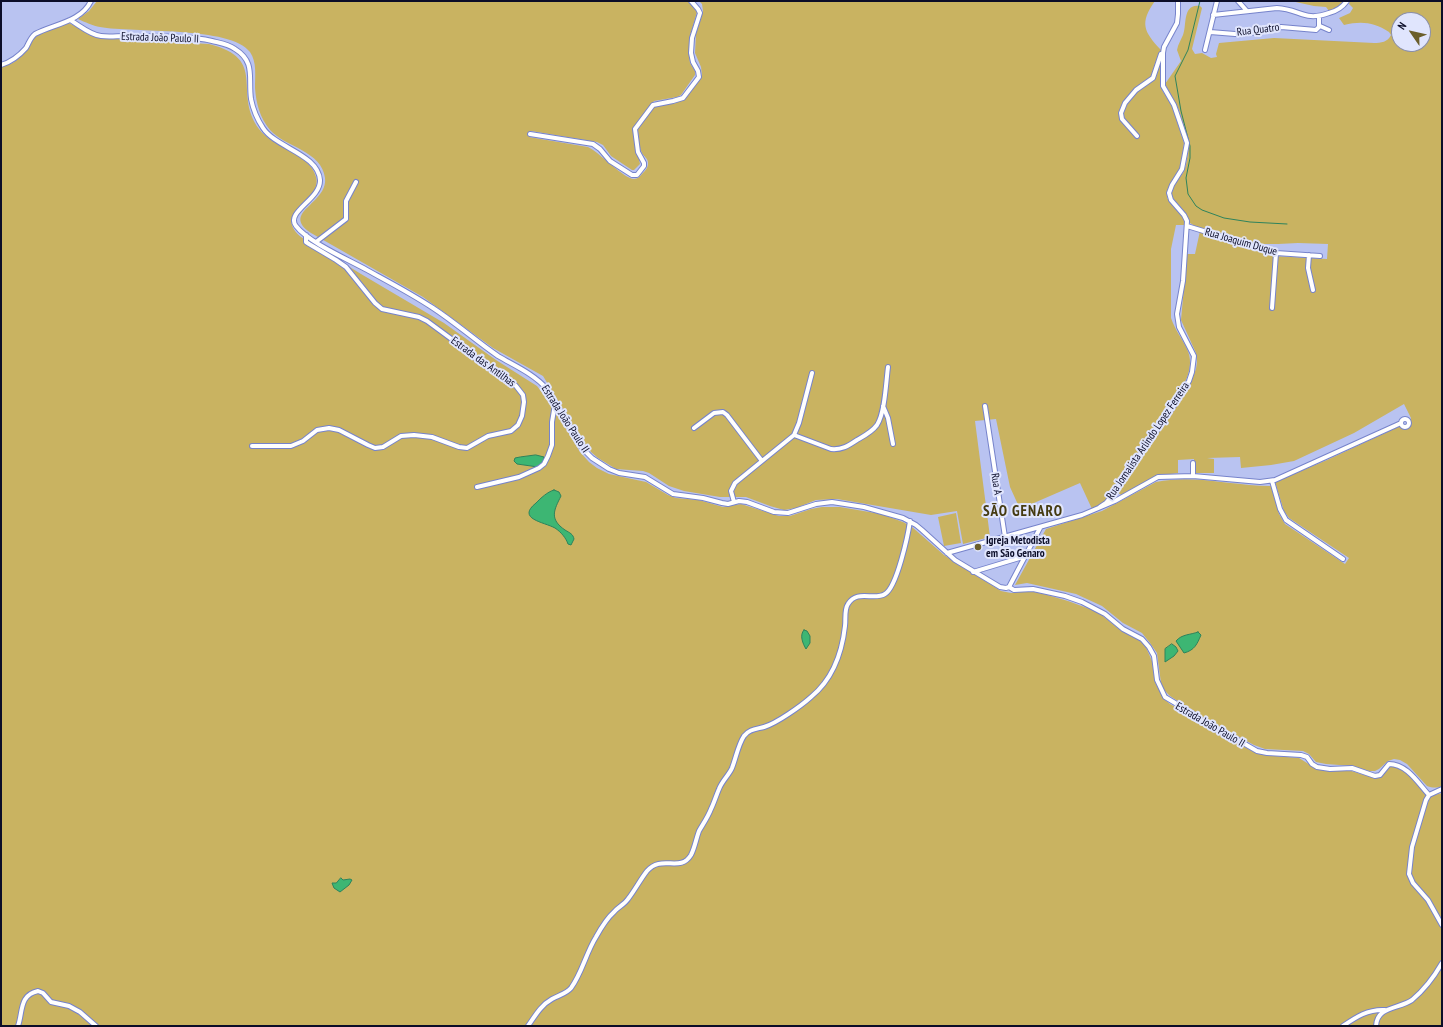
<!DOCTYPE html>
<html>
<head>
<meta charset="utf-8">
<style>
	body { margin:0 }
	#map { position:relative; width:1443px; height:1027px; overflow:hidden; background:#b9c3f1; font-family:"PT Sans Narrow",sans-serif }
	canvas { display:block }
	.frame { position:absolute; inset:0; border:2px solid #0b0d28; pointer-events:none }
	.north { position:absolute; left:1391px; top:12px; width:40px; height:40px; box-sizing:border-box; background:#e0e5fd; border:1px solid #8b8fa8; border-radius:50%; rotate:304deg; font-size:11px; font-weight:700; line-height:16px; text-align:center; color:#0b0d28 }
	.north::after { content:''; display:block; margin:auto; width:14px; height:18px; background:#6b5e2b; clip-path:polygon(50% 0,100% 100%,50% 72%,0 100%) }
</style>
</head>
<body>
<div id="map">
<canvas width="1443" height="1027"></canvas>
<div class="frame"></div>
<div class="north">N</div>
</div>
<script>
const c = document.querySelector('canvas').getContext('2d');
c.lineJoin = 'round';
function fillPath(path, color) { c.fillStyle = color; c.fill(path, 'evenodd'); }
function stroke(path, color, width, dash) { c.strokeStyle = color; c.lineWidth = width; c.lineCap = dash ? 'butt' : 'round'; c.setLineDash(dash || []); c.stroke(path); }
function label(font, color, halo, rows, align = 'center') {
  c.font = font + ' "PT Sans Narrow",sans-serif'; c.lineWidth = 4; c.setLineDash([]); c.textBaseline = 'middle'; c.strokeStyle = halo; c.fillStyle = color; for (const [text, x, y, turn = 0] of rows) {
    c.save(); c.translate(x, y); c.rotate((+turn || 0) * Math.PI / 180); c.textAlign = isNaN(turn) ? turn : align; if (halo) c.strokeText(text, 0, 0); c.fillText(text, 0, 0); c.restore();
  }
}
fillPath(new Path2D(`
	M97 1H688L695 8 697 12 690 36 689 53 690 63 695 71V75L681 95 677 97 654 101 638 121 634 128 633 133 640 164 634 170H632L611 156 603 145 597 142 531 131 529 137 588 147C599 152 624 179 634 179 638 179 640 176 642 174 645 171 648 168 648 163 648 158 644 157 642 153 639 147 638 135 638 128L654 107 676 103 684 99 702 75 701 67 695 53 696 34 703 11 702 4 699 1H1155C1139 23 1144 32 1161 50L1162 90 1172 106 1184 143 1181 166 1168 188 1167 198 1182 216 1185 220V225H1176L1171 249V318C1175 330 1182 338 1187 349 1196 368 1183 386 1174 402L1106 501 1099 506 1092 509 1080 483 1020 509 1010 487 996 419 975 421 990 537 963 544 957 511 931 515 837 499 816 500 796 508 784 510 770 506 746 497H720L684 491 669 486 649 473 643 471 616 469 598 458 591 452 580 437 543 376 493 348 423 297 311 233C280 212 328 204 325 178 322 151 285 147 270 130 260 118 256 103 255 88 255 76 257 62 250 52 231 26 133 33 100 27 93 26 85 22 78 19L89 11Z
	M1291 1H1345L1339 8 1329 11 1326 7 1314 6Z
	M1350 1H1442V786C1437 788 1433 788 1427 786L1407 764 1400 760 1394 759 1388 761 1379 769 1375 771H1369L1353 766 1326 764 1316 762 1309 754 1303 751 1265 749 1254 745 1207 720 1170 696 1164 690 1161 683 1157 653 1150 643 1142 633 1123 623 1102 606 1076 594 1027 583 1015 585 1046 529 1102 511 1156 482C1195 474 1232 486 1271 486L1279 514 1285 524 1345 564 1349 558 1289 518 1284 511 1275 482 1327 460 1400 426 1404 428 1409 427 1411 418 1404 404 1354 433 1294 461 1271 465 1241 468 1240 457 1207 458 1214 459V473H1194V459L1178 460V473L1156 476 1121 495 1117 492 1174 410 1190 384 1196 369 1197 362 1196 353 1181 320 1187 254H1195L1200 231 1274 256 1327 259 1328 244 1298 243 1278 244H1256L1195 226 1190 223 1184 211 1171 196 1174 185 1183 173 1186 165 1189 145 1179 110 1165 84 1181 61 1177 50C1178 44 1181 40 1183 35 1187 26 1182 3 1200 6L1202 8 1192 49 1195 54 1202 53 1211 58 1217 57 1216 54 1219 43 1274 38 1374 43C1381 43 1388 42 1391 35L1389 32C1374 22 1361 21 1344 25L1339 18 1350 13 1353 8 1349 4ZM1399 20H1423V44H1399Z
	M69 23 90 34 103 38 209 44C269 59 232 92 259 129 273 148 310 153 316 177 323 202 271 210 301 237L361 274 444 323 496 360 537 386 552 405 580 452 589 462 597 468 609 474 646 482 668 495 676 498 699 500 723 507 741 504 779 516H790L811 509 822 507H840L881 514 903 522 912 527 944 555 1001 591 1011 593 1029 591 1044 594 1068 601 1098 612 1120 630 1136 637 1145 645 1152 661 1155 682 1164 699 1170 704 1195 718 1204 725 1254 752 1263 755 1299 758 1315 768 1332 771 1348 770 1374 778 1382 776 1390 767C1405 765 1417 786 1427 795L1431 796 1442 793V1026H1V65C22 67 25 43 39 34 48 29 60 26 69 23Z
	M956 513 961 543 944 546 938 517Z`), '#c9b361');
const water = new Path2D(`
	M536 455 544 457 543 463 538 467 517 464 514 461 515 458 520 457Z
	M554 490 559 492 561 496C554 510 549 519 565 530 570 533 573 534 574 539L571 545 568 544C566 538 561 532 555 528 544 522 516 519 536 503 541 498 547 492 554 490Z
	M804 630 807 631 810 636V643L806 649C803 644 799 635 804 630Z
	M1198 632 1201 635C1197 644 1195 650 1184 653L1176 641C1182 634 1190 635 1198 632Z
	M1172 644 1176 647 1178 651 1174 656 1165 662V649Z
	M341 878 343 880 350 879 352 880 349 885 340 892 334 888 332 883H336Z`);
fillPath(water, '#3db673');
stroke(water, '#2e835c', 1);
stroke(new Path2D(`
	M1200 1 1188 50 1175 76 1181 111 1190 146V158L1186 178 1188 194 1196 206 1202 210 1224 218 1250 222 1287 224`), '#2e835c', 1);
const minor = new Path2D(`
	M1238 1 1247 11
	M1213 15 1277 8C1300 9 1304 22 1329 13 1337 11 1342 8 1347 1
	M70 20C79 25 90 35 101 36 109 37 117 36 125 36 153 37 185 35 212 41 220 43 228 44 235 49 256 62 248 78 251 99 253 109 257 119 263 128 276 148 318 154 320 180 321 199 285 212 296 226 308 242 349 260 367 270 389 282 412 294 433 308 456 323 476 341 498 356 515 366 534 374 547 389L583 449 592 458 609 469 619 473 645 477 673 494 703 498 722 503 728 504 739 501 747 502 774 512 788 513 816 504 832 502 864 507 903 518 916 525 922 530 955 560 1000 587 1006 588 1009 587 1014 590 1033 589 1065 596 1082 602 1105 614 1123 629 1142 639 1149 647 1154 656 1157 680 1165 697 1192 713 1209 726 1238 740 1257 751 1267 753 1301 755 1307 757 1312 764 1317 767 1330 769 1352 768 1375 776 1380 775 1389 764C1407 764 1418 783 1429 795
	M1320 26 1329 30
	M1210 32 1235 34 1251 33 1281 27 1316 30 1319 27V17
	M1205 50 1217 1
	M1 65C11 62 19 56 26 48 29 43 30 38 35 34 54 24 81 22 91 1
	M530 134 593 144 600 149 610 161 632 175H637L644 166V163L638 152 635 129 653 105 673 101 683 98 699 77 698 71 693 62 691 53 692 38 700 13 698 9 691 1
	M1137 136 1122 119 1121 113 1125 103 1136 90 1153 78 1161 54
	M1187 226 1276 253 1320 256
	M316 242 346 219V201L356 182
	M1309 255 1308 268 1313 290
	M1272 308 1276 253
	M883 406 888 418 893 444
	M985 406 1005 537
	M1401 423a4 4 0 1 1 8 0a4 4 0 1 1-8 0Z
	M694 428 714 413 723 412 727 415 762 461
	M794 435 831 449C842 450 848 446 857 440 864 436 872 432 877 425 885 413 886 382 888 367
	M252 446H291L303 441 317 430 329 428 339 430 368 445 375 448 383 447 401 436 414 435 432 437 459 447 467 448 488 436 511 431 518 425 522 416 524 402 523 395 516 386 502 374 481 363 465 349 427 321 419 317 382 309 375 303 346 267 336 260 309 244 306 242V235
	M1193 476V463
	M1272 481 1280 509 1286 520 1343 559
	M477 487 519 477 539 468 544 464 548 456 552 445V422L555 404
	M734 502 731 491 735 483 794 435 799 423 812 373
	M1100 507 1106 503 1114 493 1175 404 1189 381 1192 372 1194 356 1179 327 1177 314 1183 281 1187 221 1184 215 1171 200 1169 193 1172 185 1182 169 1187 143 1174 105 1163 86V53L1164 47 1177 23 1178 14V1
	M947 553 1082 515 1115 501 1158 477 1193 476 1260 482 1275 480 1401 423
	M973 572 1026 556
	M1009 587 1040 528
	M1442 789 1429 795 1426 800 1412 847 1409 874 1413 883 1428 900 1442 925
	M18 1026C23 1012 19 995 38 991L43 993 51 1002 69 1006 80 1012 96 1026
	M528 1026C535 1016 541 1005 552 999 559 995 566 994 571 988 582 973 586 953 596 937 601 928 606 919 614 912 618 907 624 905 628 899 635 890 640 880 647 871 662 854 680 873 691 855 695 847 696 839 699 831 703 824 708 817 711 809 714 803 716 796 719 789 722 781 729 775 732 768 736 758 738 745 744 736 749 729 757 729 764 727 777 723 801 706 811 697 833 679 842 653 845 626 846 619 844 610 848 604 857 589 874 601 885 594 897 587 908 535 910 521
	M1343 1026C1356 1017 1368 1009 1385 1010
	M1376 1026C1377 1006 1399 1009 1412 1000 1424 990 1434 977 1442 963`);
stroke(minor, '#7683cb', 6);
stroke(minor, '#fff', 4);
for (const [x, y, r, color] of [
	[978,547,4,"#6b5e2b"]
]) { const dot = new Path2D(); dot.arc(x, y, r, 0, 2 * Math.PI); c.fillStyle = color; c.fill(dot); stroke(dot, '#e0e5fd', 1.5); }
label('11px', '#0b0d28', '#e0e5fd', [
	["Rua Quatro",1258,30,-7],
	["Estrada João Paulo II",160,38,2],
	["Rua Joaquim Duque",1241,242,16],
	["Estrada das Antilhas",483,362,36],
	["Estrada João Paulo II",565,419,57],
	["Rua Jornalista Arlindo Lopez Ferreira",1148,441,-56],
	["Rua A",996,484,81],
	["Estrada João Paulo II",1210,725,30]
]);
label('bold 11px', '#0b0d28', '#e0e5fd', [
	["Igreja Metodista",986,541],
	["em São Genaro",986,554]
], 'left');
c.letterSpacing = '1px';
label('bold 15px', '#453b11', '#e0e5fd', [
	["SÃO GENARO",1023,512]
]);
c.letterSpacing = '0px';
</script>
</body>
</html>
